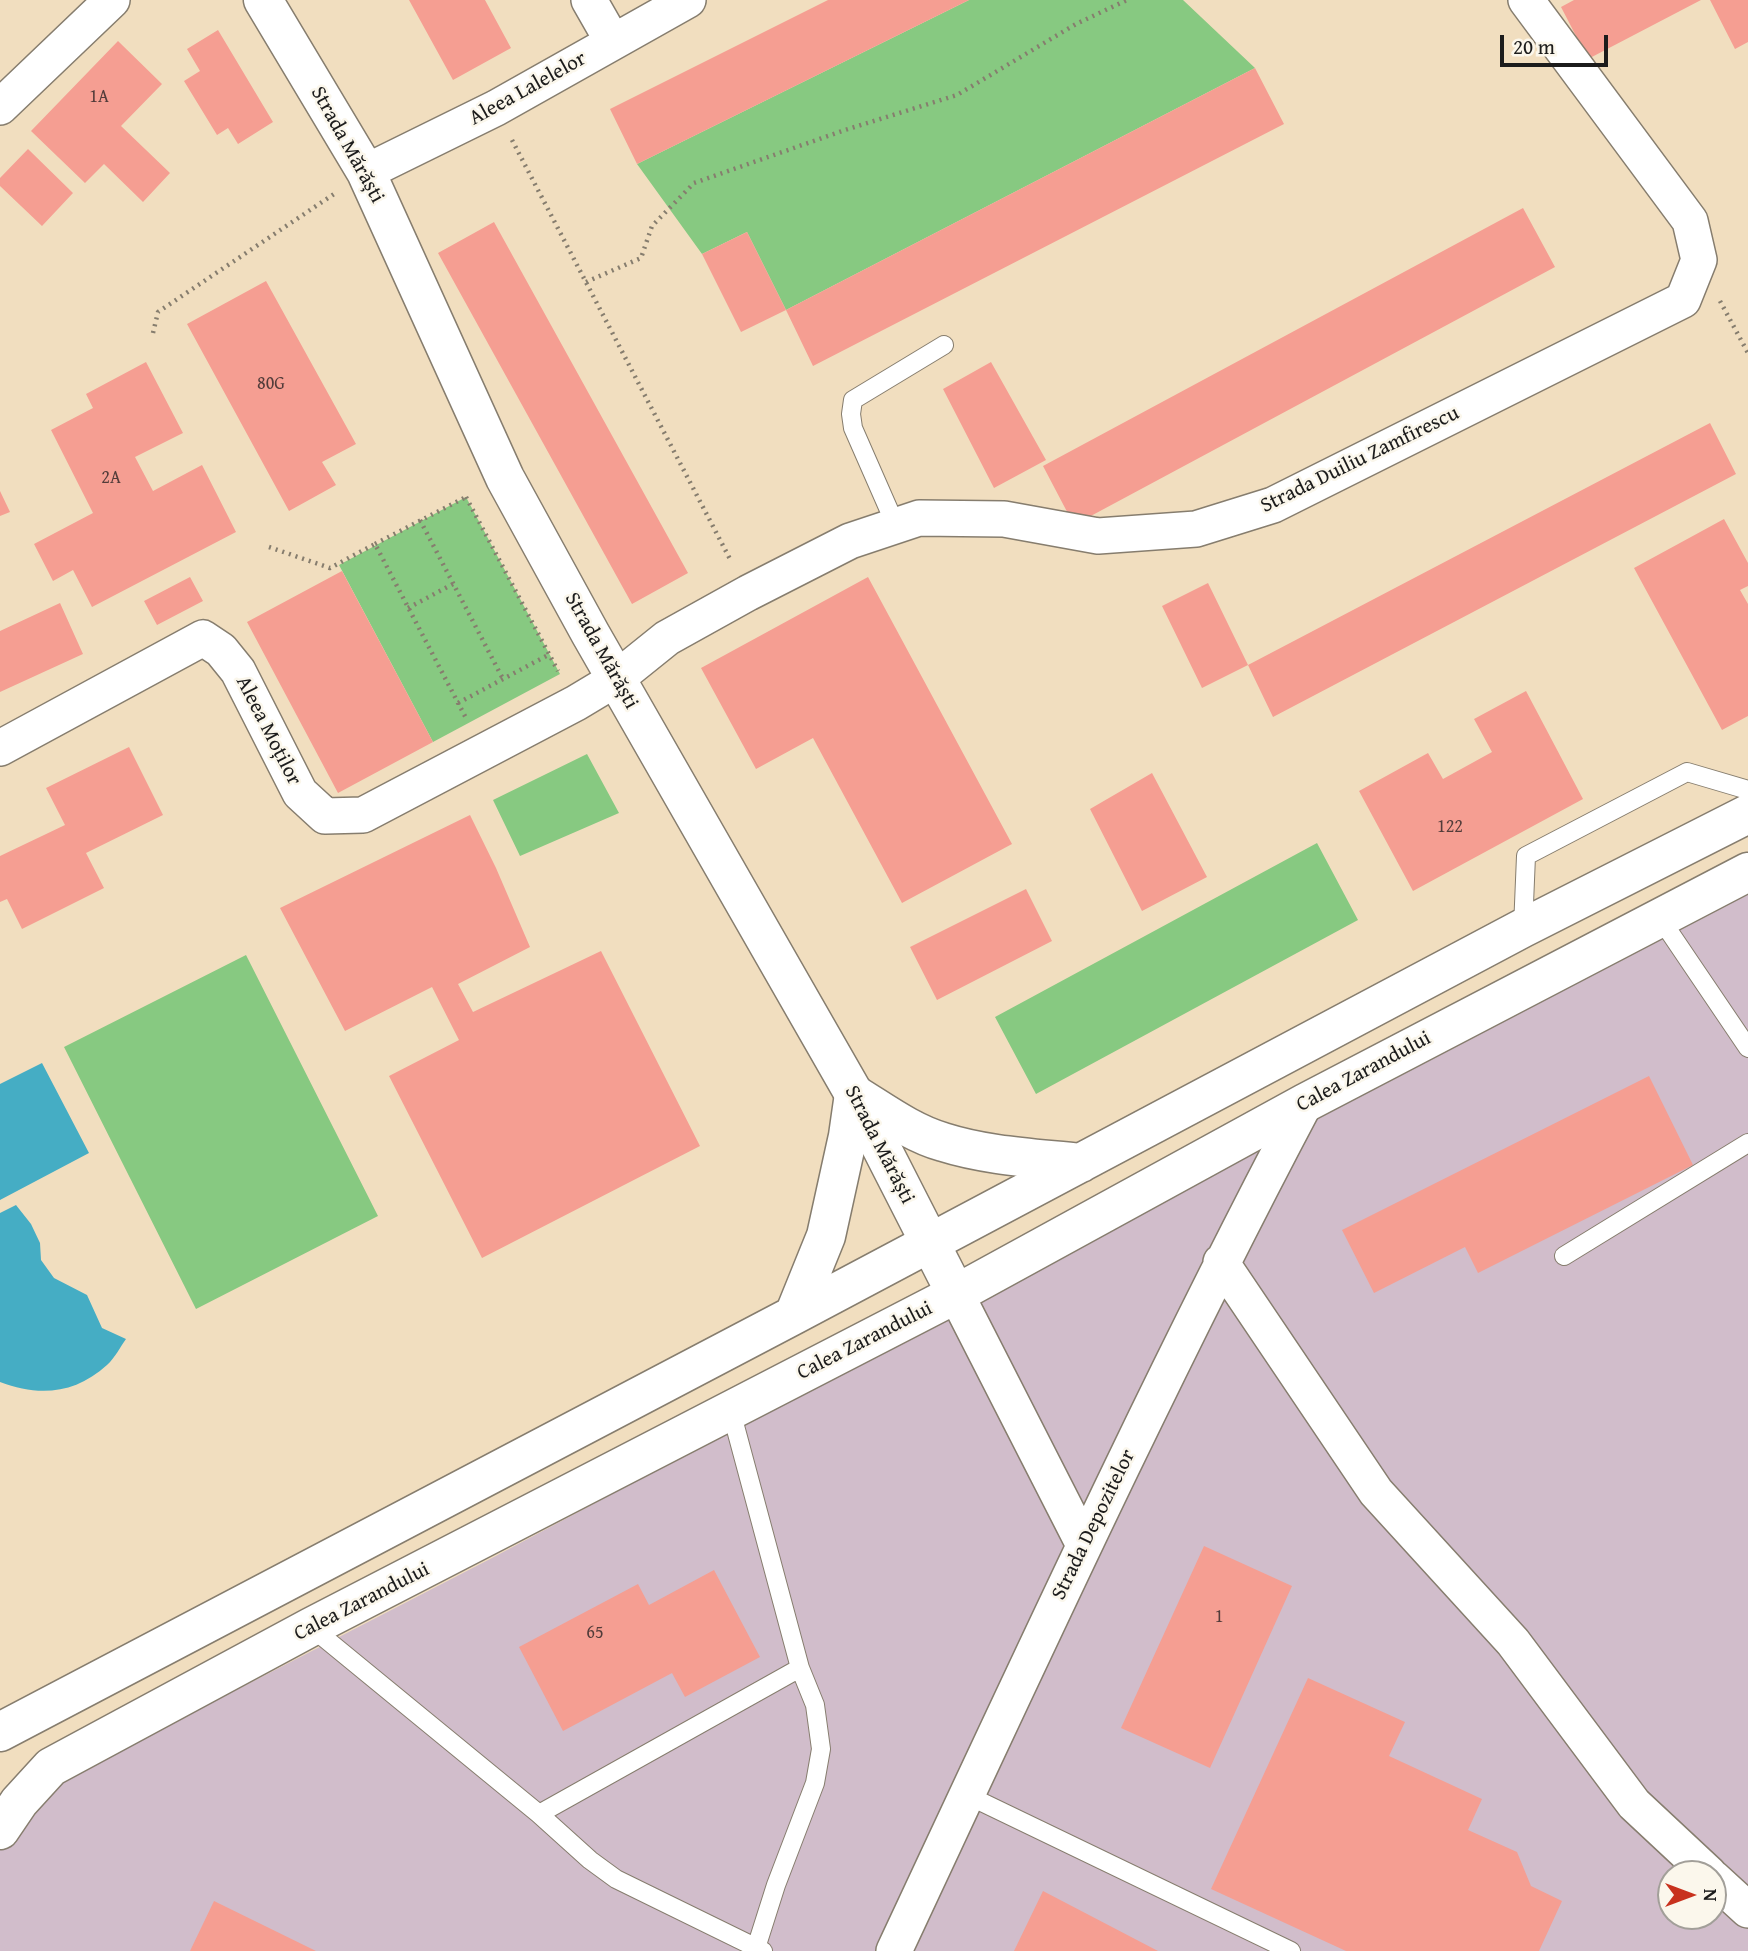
<!DOCTYPE html>
<html>
<head>
<meta charset="utf-8">
<style>
	body { margin:0 }
	#map { position:relative; width:1748px; height:1951px; overflow:hidden; background:#f1debf; font-family:"Gentium Book Plus",serif }
	canvas { display:block }
	.north { position:absolute; left:1657px; top:1860px; width:70px; height:70px; box-sizing:border-box; background:#fbf7ec; border:2px solid #a29f99; border-radius:50%; rotate:90deg; font-size:19px; font-weight:700; line-height:28px; text-align:center; color:#1c1c1c }
	.north::after { content:''; display:block; margin:auto; width:24px; height:32px; background:#c8321e; clip-path:polygon(50% 0,100% 100%,50% 72%,0 100%) }
	.scale { position:absolute; left:1500px; top:35px; width:108px; height:32px; box-sizing:border-box; border:4px solid #1c1c1c; border-top:0; padding-left:9px; font-size:21px; line-height:24px; white-space:nowrap; color:#1c1c1c; -webkit-text-stroke:5px #fbf7ec; paint-order:stroke }
</style>
</head>
<body>
<div id="map">
<canvas width="1748" height="1951"></canvas>
<div class="north">N</div>
<div class="scale">20 m</div>
</div>
<script>
const c = document.querySelector('canvas').getContext('2d');
c.lineJoin = 'round';
function fillPath(path, color) { c.fillStyle = color; c.fill(path, 'evenodd'); }
function stroke(path, color, width, dash) { c.strokeStyle = color; c.lineWidth = width; c.lineCap = dash ? 'butt' : 'round'; c.setLineDash(dash || []); c.stroke(path); }
function label(font, color, halo, rows, align = 'center') {
  c.font = font + ' "Gentium Book Plus",serif'; c.lineWidth = 5; c.setLineDash([]); c.textBaseline = 'middle'; c.strokeStyle = halo; c.fillStyle = color; for (const [text, x, y, turn = 0] of rows) {
    c.save(); c.translate(x, y); c.rotate((+turn || 0) * Math.PI / 180); c.textAlign = isNaN(turn) ? turn : align; if (halo) c.strokeText(text, 0, 0); c.fillText(text, 0, 0); c.restore();
  }
}
fillPath(new Path2D(`
	M1748 889V1951H0V1812L492 1558ZM1671 1874H1713V1916H1671Z`), '#d1bdcb');
fillPath(new Path2D(`
	M969 0H1183L1255 68 786 310 747 232 702 254 637 164Z
	M466 497 560 674 433 742 339 565Z
	M587 754 619 813 520 856 493 800Z
	M1317 843 1358 920 1036 1094 995 1017Z
	M246 955 378 1216 196 1309 64 1047Z`), '#87c981');
fillPath(new Path2D(`
	M42 1063 89 1153 0 1200V1084Z
	M16 1205 31 1224 40 1243 41 1260 54 1278 87 1295 102 1328 126 1339C120 1347 115 1358 107 1365 75 1394 39 1397 0 1382V1213Z`), '#45adc4');
fillPath(new Path2D(`
	M409 0H485L511 48 453 80Z
	M828 0H969L637 164 610 109Z
	M1574 0H1701L1588 59 1561 7Z
	M1710 0H1748V42L1735 49Z
	M218 30 273 122 238 144 228 128 217 135 184 81 200 71 187 49Z
	M118 41 162 84 121 126 170 173 143 202 104 164 85 183 31 131Z
	M1255 68 1284 124 813 366 786 310Z
	M28 149 73 193 42 226 0 186V178Z
	M1523 208 1555 267 1074 525 1043 466Z
	M494 222 688 573 632 604 438 253Z
	M747 232 786 310 741 332 702 254Z
	M266 281 356 444 322 462 336 485 289 511 187 324Z
	M146 362 183 433 135 457 153 491 202 465 236 532 92 607 73 570 53 581 34 544 93 513 51 430 93 408 86 394Z
	M991 362 1046 460 994 488 943 389Z
	M1710 423 1736 474 1273 717 1248 665Z
	M0 491 10 512 0 516Z
	M1724 519 1748 563V586L1740 590 1748 604V716L1722 730 1634 568Z
	M342 571 433 742 338 793 247 622Z
	M190 577 203 601 157 625 144 601Z
	M868 577 1012 844 902 903 813 738 756 769 701 668Z
	M1208 583 1248 665 1202 688 1162 606Z
	M60 603 83 654 0 692V631Z
	M1526 691 1583 799 1413 891 1359 791 1428 753 1443 779 1492 752 1474 719Z
	M129 747 163 815 86 853 104 888 22 929 7 899 0 902V856L65 825 46 788Z
	M1152 773 1207 877 1142 911 1090 809Z
	M470 815 496 868 530 947 458 984 473 1012 601 951 700 1146 482 1258 389 1076 459 1040 432 987 345 1031 280 908Z
	M1026 889 1052 941 937 1000 910 947Z
	M1649 1076 1693 1165 1478 1273 1465 1247 1374 1293 1342 1230Z
	M1204 1546 1292 1586 1210 1768 1121 1728Z
	M714 1570 760 1657 685 1697 672 1673 563 1731 519 1647 638 1584 649 1605Z
	M1308 1678 1405 1722 1389 1756 1482 1799 1468 1830 1517 1852 1531 1886 1562 1901 1539 1951H1346L1211 1889Z
	M1043 1891 1158 1951H1014Z
	M214 1901 316 1951H190Z`), '#f59e92');
const service = new Path2D(`
	M896 526 853 428 851 414 853 400 944 345
	M1660 918 1748 1048
	M1523 928 1526 856 1687 772 1748 790
	M1564 1256 1748 1143
	M311 1627 539 1814 800 1668 731 1411
	M967 1795 1291 1951
	M539 1814 590 1860 616 1879 763 1951
	M756 1948 776 1885 815 1783 821 1749 815 1705 800 1668`);
const minor = new Path2D(`
	M589 0 613 42
	M0 107 112 0
	M366 172 496 108 688 0
	M0 748 203 638 221 650 238 671 300 793 325 816 363 815 576 703 616 679 667 638 748 593 850 541 919 518 1004 519 1098 536 1196 529 1273 505 1683 300 1699 260 1690 221 1526 0
	M1221 1262 1376 1492 1513 1642 1634 1804 1709 1874
	M956 1294 1084 1545
	M1713 1878 1748 1910
	M894 1951C1027 1667 1158 1381 1305 1103`);
const secondary = new Path2D(`
	M263 0 366 172 505 478 590 633 854 1094 956 1294`);
const primary = new Path2D(`
	M794 1315 826 1236 848 1136 854 1094C882 1111 911 1133 943 1142 987 1156 1035 1158 1081 1163
	M0 1732 794 1315 1523 928 1748 814
	M0 1830 19 1802 51 1767 311 1627 956 1294 1305 1103 1748 872`);
stroke(service, '#867d6e', 20);
stroke(minor, '#867d6e', 38);
stroke(secondary, '#867d6e', 41);
stroke(primary, '#867d6e', 41);
stroke(new Path2D(`
	M512 140 731 561
	M586 282 641 258 652 226 694 183 845 130 957 95 1076 24 1127 0
	M1720 301 1748 353
	M153 333 158 312 337 192
	M466 497 558 671
	M420 520 503 679
	M375 544 468 496
	M269 547 330 568 375 544 467 720
	M408 608 453 584
	M458 703 550 654`), '#867d6e', 4.5, [2, 5]);
stroke(service, '#fff', 18);
stroke(minor, '#fff', 35);
stroke(secondary, '#fff', 38);
stroke(primary, '#fff', 38);
label('18px', '#523c3a', null, [
	["1A",99,97],
	["80G",271,384],
	["2A",111,478],
	["122",1450,827],
	["1",1219,1617],
	["65",595,1633]
]);
label('21px', '#1c1c1c', '#fbf7ec', [
	["Aleea Lalelelor",528,89,-29],
	["Strada Mărăști",347,145,61],
	["Strada Duiliu Zamfirescu",1360,460,-26],
	["Strada Mărăști",601,651,61],
	["Aleea Moților",268,731,63],
	["Calea Zarandului",1364,1072,-28],
	["Strada Mărăști",879,1145,63],
	["Calea Zarandului",865,1341,-27],
	["Strada Depozitelor",1094,1525,-64],
	["Calea Zarandului",362,1602,-27]
]);
</script>
</body>
</html>
